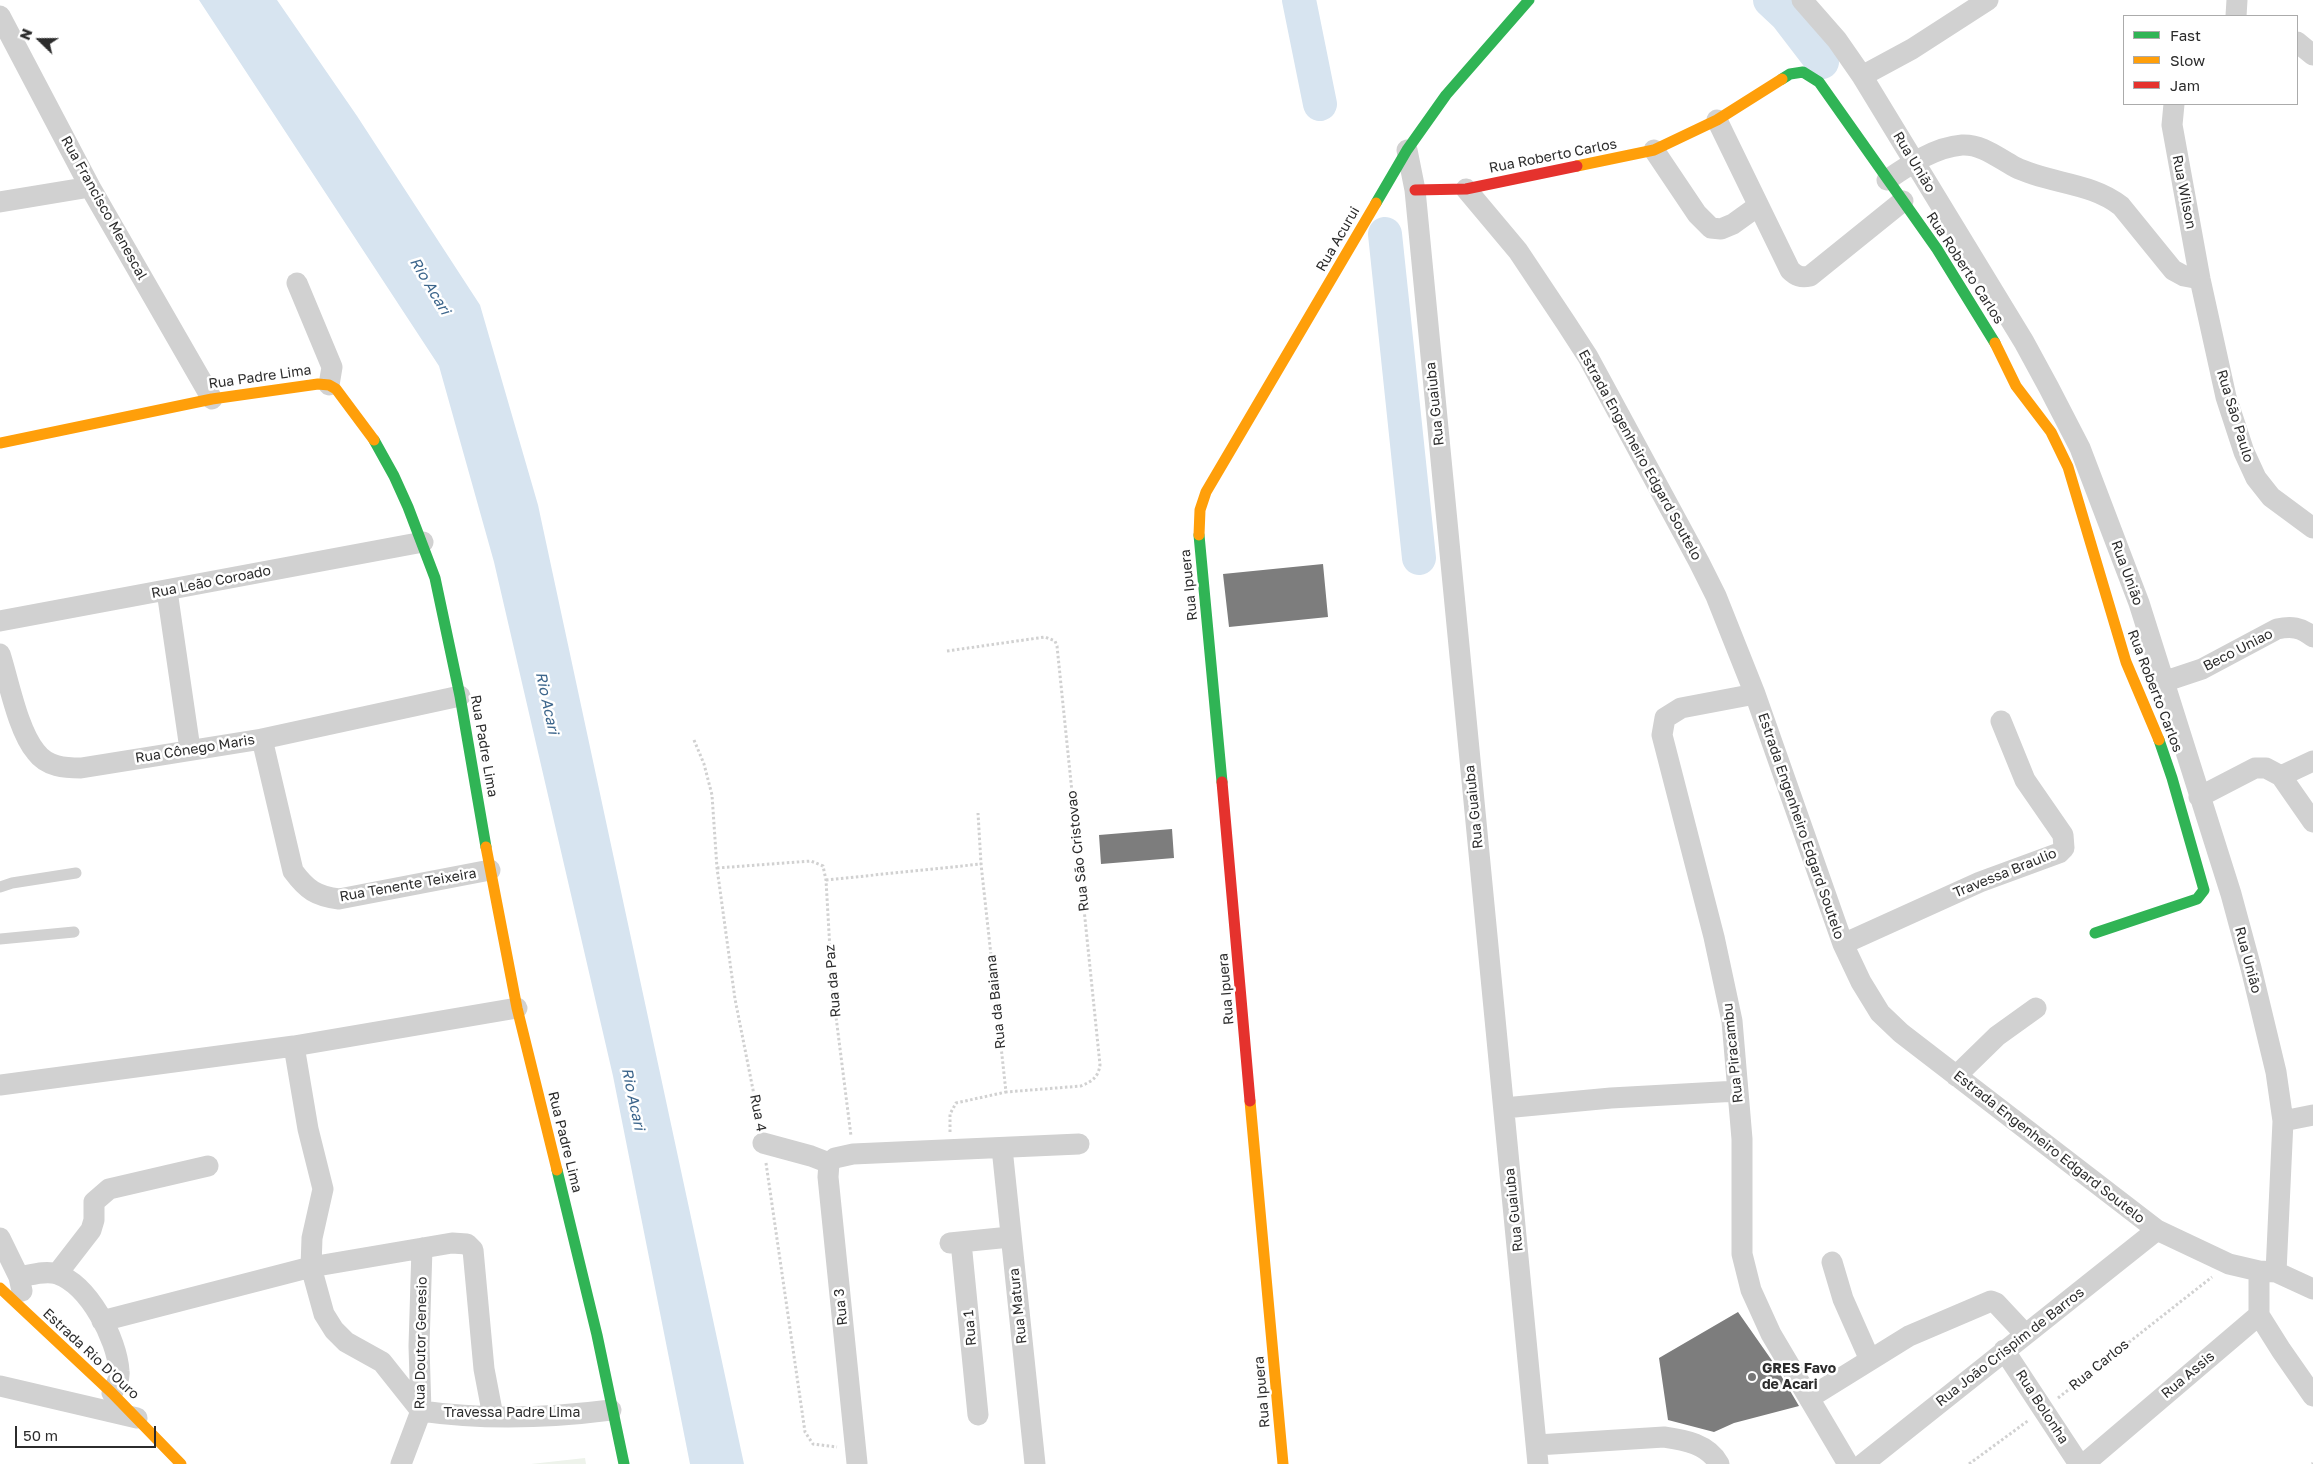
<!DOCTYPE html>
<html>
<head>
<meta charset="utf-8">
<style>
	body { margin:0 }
	#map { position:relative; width:2313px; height:1464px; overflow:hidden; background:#fff; font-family:"Golos Text",sans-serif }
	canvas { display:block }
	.legend { position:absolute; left:2123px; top:15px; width:175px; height:90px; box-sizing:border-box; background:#fff; border:1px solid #ababab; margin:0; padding:6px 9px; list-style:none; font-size:15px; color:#2c2c2c }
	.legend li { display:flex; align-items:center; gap:10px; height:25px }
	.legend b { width:25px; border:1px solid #ababab }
	.north { position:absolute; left:15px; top:15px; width:50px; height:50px; -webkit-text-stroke:4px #fff; paint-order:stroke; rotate:292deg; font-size:14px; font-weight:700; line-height:20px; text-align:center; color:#2c2c2c }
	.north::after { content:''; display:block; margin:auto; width:18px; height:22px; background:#2c2c2c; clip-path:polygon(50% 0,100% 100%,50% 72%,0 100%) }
	.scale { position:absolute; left:15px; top:1426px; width:141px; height:22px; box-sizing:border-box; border:2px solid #2c2c2c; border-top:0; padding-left:6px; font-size:15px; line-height:18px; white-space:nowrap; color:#2c2c2c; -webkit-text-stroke:4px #fff; paint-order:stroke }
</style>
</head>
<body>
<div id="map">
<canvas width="2313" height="1464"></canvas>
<ul class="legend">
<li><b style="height:6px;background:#30b455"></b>Fast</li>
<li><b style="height:6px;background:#ff9f0a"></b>Slow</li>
<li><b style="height:6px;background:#e5322d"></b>Jam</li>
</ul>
<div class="north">N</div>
<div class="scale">50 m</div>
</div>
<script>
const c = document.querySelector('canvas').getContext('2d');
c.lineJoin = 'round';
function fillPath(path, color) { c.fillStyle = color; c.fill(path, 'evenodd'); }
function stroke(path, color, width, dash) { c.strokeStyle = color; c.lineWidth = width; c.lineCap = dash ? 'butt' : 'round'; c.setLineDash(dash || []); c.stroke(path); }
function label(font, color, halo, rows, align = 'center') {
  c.font = font + ' "Golos Text",sans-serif'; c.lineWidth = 5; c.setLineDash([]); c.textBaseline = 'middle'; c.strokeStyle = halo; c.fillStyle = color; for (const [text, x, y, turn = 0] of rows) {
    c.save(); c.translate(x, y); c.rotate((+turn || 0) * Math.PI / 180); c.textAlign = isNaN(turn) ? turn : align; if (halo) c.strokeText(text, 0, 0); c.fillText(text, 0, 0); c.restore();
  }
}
fillPath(new Path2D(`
	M585 1458 586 1464H531Z`), '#eef3eb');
fillPath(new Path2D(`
	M199 0H277L357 116 480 305 538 505 744 1464H690L613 1076 494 562 439 366Z`), '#d7e4f0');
stroke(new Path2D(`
	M1299 0 1320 104
	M1770 0 1786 15 1822 62
	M1385 234 1419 558`), '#d7e4f0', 34);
fillPath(new Path2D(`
	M1323 564 1328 617 1229 627 1223 574Z
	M1172 829 1174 858 1101 864 1099 835Z
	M1738 1312 1773 1362 1799 1406 1734 1423 1714 1432 1668 1420 1659 1358Z`), '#7d7d7d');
stroke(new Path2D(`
	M947 651 1045 637 1055 641 1057 646 1100 1065C1098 1078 1092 1081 1081 1086L1006 1092
	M694 740 704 764 712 795 717 868 735 999 760 1125
	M717 868 811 861 823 866 826 880 832 985 851 1136
	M826 880 981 864
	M950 1132V1114L956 1103 1006 1092 981 864 978 813
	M766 1163 805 1432 813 1444 837 1447
	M2058 1398 2212 1277
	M1969 1464 2029 1420
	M2312 1464 2313 1463`), '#d1d1d1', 3, [2.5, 2.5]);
stroke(new Path2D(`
	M0 887 12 883 76 873
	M0 939 74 932`), '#d1d1d1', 11);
stroke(new Path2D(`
	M1802 0 1837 40 1862 76 2024 342 2049 388 2080 448 2139 603 2231 894 2251 968 2276 1072 2283 1121 2276 1272
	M0 16 90 187 212 399
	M2236 16 2237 0
	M2297 42 2313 55
	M1862 76 1912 49 1988 0
	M2174 104 2172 125 2200 279 2226 397 2244 452 2256 478 2271 497 2313 528
	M1717 120 1790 270C1796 276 1801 278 1810 276L1903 201
	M1407 150 1415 190 1538 1464
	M1654 150 1697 214 1711 228 1721 229 1733 224 1758 206
	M1887 180C1909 165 1935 147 1962 145 1982 144 1998 158 2015 167 2049 184 2091 182 2121 206L2173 270 2184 276 2200 279
	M1466 189 1518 251 1566 323 1588 357 1699 562 1716 596 1755 694 1843 944 1861 982 1880 1013 1901 1033 2157 1230 2229 1264 2259 1271 2276 1272 2313 1289
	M0 202 90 187
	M297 283 332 367 329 385
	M167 591 190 749
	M0 621 423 542
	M0 654C9 682 18 731 36 752 47 767 65 768 81 768L262 739 460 696
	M2163 682 2202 669 2277 629C2291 626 2301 627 2313 637
	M1755 694 1681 708 1665 718 1662 735 1714 937 1732 1021 1742 1139V1254L1751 1290 1771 1334 1848 1464
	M262 739 293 871C307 890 316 896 339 899L490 870
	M2281 776 2313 761
	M2199 797 2255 768H2266L2281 776 2313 822
	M1843 944 1980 882 2059 853 2064 848 2063 835 2025 780 2001 721
	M294 1046 308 1129 323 1189 312 1238 311 1267 324 1314 334 1330 346 1342 382 1362 421 1411C484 1420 549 1418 611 1410
	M1956 1076 1997 1036 2036 1008
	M0 1085 294 1046 517 1008
	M1504 1108 1611 1098 1738 1091
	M2283 1121 2313 1115
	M763 1143 811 1156 829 1163
	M1002 1148 1035 1464
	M0 1238 19 1277 22 1291
	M961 1242 978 1415
	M950 1243 1010 1237
	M1832 1262 1843 1299 1870 1360
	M57 1274 91 1230 94 1220V1202L109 1189 208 1166
	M19 1277C31 1275 46 1270 57 1274 89 1285 117 1339 119 1371 120 1379 116 1386 112 1393
	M2259 1315 2281 1350 2313 1396
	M102 1321 311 1267 452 1243 467 1244 473 1250 484 1369 493 1416
	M2004 1350 2079 1464
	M0 1386 137 1418
	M1809 1398 1909 1336 1991 1301 1996 1303 2025 1334
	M1537 1445 1664 1437C1685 1440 1708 1444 1719 1464
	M857 1463 828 1177 829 1163 835 1158 853 1154 1079 1144
	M401 1464 421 1411 419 1346 422 1248
	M1863 1464 2157 1230
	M2084 1464 2259 1315V1271`), '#d1d1d1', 21);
stroke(new Path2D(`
	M1782 79 1790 74 1803 72 1819 82 1937 249 1995 343
	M1376 203 1407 150 1446 95 1529 0
	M374 440 394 476 408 507 435 578 460 696 486 847
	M1199 535 1222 782
	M2095 933 2197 899 2204 890 2172 778 2159 740
	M557 1170 597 1335 624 1464`), '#30b455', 11);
stroke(new Path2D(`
	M1577 166 1654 150 1717 120 1782 79
	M1995 343 2016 386 2051 432 2068 467 2126 662 2159 740
	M0 443 212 399 318 384 329 385 336 389 374 440
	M1199 535 1200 510 1206 492 1376 203
	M486 847 517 1008 557 1170
	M1250 1101 1283 1464
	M0 1288 112 1393 181 1464`), '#ff9f0a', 11);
stroke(new Path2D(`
	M1415 190 1466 189 1577 166
	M1222 782 1250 1101`), '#e5322d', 11);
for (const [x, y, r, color] of [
	[1752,1377,5,"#767676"]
]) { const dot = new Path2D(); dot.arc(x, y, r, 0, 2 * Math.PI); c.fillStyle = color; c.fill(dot); stroke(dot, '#fff', 2); }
label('14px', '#2c2c2c', '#fff', [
	["Rua Roberto Carlos",1553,156,-11],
	["Rua União",1914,162,59],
	["Rua Wilson",2184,192,79],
	["Rua Francisco Menescal",104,208,61],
	["Rua Acurui",1338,239,-60],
	["Rua Roberto Carlos",1965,268,57],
	["Rua Padre Lima",260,377,-8],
	["Rua Guaiuba",1435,404,-96],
	["Rua Sāo Paulo",2235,416,73],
	["Estrada Engenheiro Edgard Soutelo",1640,455,61],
	["Rua União",2127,573,70],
	["Rua Leão Coroado",211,582,-11],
	["Rua Ipuera",1189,585,-96],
	["Beco Uniao",2238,650,-27],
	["Rua Roberto Carlos",2155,691,69],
	["Rua Padre Lima",484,746,80],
	["Rua Cônego Maris",195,749,-9],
	["Rua Guaiuba",1474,807,-96],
	["Estrada Engenheiro Edgard Soutelo",1801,826,71],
	["Rua Sāo Cristovao",1078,851,-96],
	["Travessa Braulio",2005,873,-22],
	["Rua Tenente Teixeira",408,885,-10],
	["Rua União",2248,960,75],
	["Rua da Paz",833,981,-95],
	["Rua Ipuera",1226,989,-95],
	["Rua da Baiana",996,1002,-96],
	["Rua Piracambu",1733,1053,-96],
	["Rua 4",758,1113,79],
	["Rua Padre Lima",565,1142,76],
	["Estrada Engenheiro Edgard Soutelo",2049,1147,38],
	["Rua Guaiuba",1514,1210,-96],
	["Rua Matura",1018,1306,-96],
	["Rua 3",841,1307,-96],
	["Rua 1",970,1328,-95],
	["Rua Doutor Genesio",421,1343,-89],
	["Rua Joāo Crispim de Barros",2010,1347,-38],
	["Estrada Rio D'Ouro",91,1354,43],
	["Rua Carlos",2099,1365,-39],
	["Rua Assis",2188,1375,-40],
	["Rua Ipuera",1262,1392,-95],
	["Rua Bolonha",2042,1407,57],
	["Travessa Padre Lima",512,1413]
]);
label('bold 14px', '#2c2c2c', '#fff', [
	["GRES Favo",1762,1369],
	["de Acari",1762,1385]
], 'left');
label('italic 15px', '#3d668c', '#fff', [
	["Rio Acari",430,286,59],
	["Rio Acari",547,703,78],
	["Rio Acari",633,1099,78]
]);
</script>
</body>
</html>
